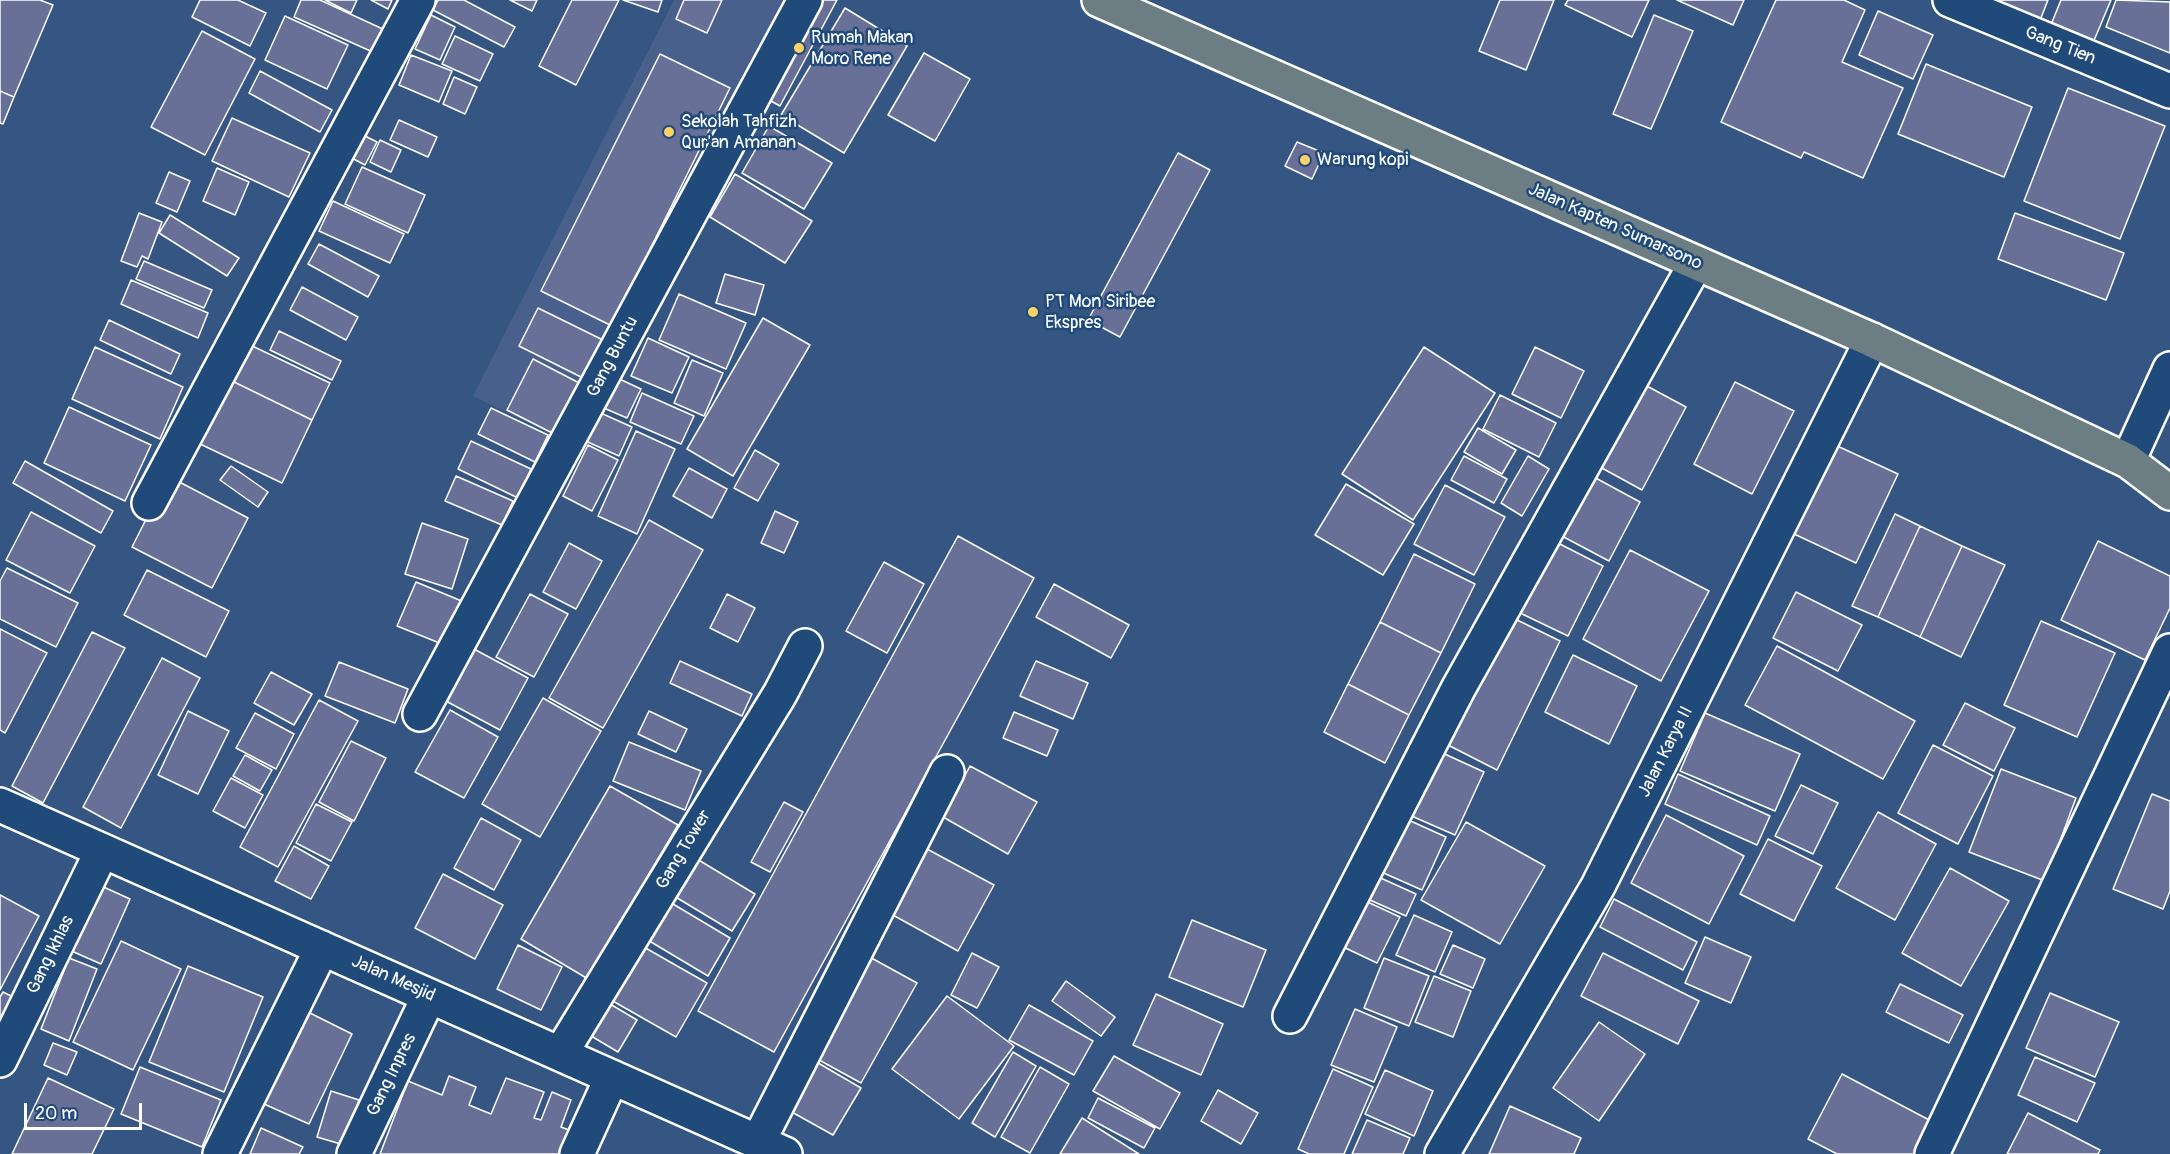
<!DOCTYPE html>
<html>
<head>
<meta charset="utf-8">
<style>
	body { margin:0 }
	#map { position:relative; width:2170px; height:1154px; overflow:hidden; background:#355583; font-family:Pangolin,sans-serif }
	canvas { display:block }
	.scale { position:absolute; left:24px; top:1103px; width:118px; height:27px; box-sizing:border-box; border:3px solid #fff; border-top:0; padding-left:8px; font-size:18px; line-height:21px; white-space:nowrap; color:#fff; -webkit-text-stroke:4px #1f4a7a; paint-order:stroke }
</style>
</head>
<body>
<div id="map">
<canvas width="2170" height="1154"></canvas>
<div class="scale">20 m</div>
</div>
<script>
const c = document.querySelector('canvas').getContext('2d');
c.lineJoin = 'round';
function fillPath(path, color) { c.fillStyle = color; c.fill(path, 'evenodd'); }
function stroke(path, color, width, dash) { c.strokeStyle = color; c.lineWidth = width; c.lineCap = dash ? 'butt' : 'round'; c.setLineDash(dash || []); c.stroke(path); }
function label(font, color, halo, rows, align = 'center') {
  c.font = font + ' Pangolin,sans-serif'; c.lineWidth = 5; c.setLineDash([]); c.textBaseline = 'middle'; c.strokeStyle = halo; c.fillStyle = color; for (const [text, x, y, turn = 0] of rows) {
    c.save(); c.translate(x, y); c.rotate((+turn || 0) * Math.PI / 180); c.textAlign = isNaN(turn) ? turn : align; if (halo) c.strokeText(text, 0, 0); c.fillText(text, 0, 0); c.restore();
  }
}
fillPath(new Path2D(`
	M674 0H800L566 441 473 396Z`), '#48608b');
const building = new Path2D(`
	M0 0H40L53 5 14 97 0 91Z
	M200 0H238L266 13 250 46 192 17Z
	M301 0H320L385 30 375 53 294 17Z
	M325 0H357L351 13Z
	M371 0H392L388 9Z
	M438 0H464L515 27 504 47 433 10Z
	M510 0H537L532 11Z
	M572 0H619L576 85 539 66Z
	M623 0H662L658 12Z
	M684 0H722L707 33 676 19Z
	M812 0H837L780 106 760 95Z
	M1500 0H1554L1526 70 1479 51Z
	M1568 0H1649L1632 37 1565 5Z
	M1677 0H1744L1733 25Z
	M1776 0H1844L1865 10 1842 62 1903 88 1863 178 1804 152 1801 158 1721 122Z
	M1974 0H2048L2037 28Z
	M2061 0H2111L2090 50 2048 32Z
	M2116 0 2170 2V53L2106 27Z
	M845 8 907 46 844 153 781 115Z
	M1878 11 1933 35 1913 79 1859 55Z
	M431 15 455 27 440 60 415 49Z
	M1654 15 1693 31 1651 129 1613 114Z
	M285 16 348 45 327 89 265 60Z
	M202 31 255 59 205 155 151 127Z
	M455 36 493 54 480 81 442 64Z
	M924 53 970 79 935 141 888 115Z
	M660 54 730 88 612 326 541 291Z
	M411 55 452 71 439 102 399 85Z
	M1926 64 2032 107 2004 177 1898 134Z
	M260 71 332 110 320 132 249 93Z
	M454 77 477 87 465 114 443 104Z
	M2068 88 2165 126 2120 239 2024 201Z
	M0 91 14 97 3 124 0 123Z
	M232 118 310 153 289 197 212 161Z
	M399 120 437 137 428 157 390 140Z
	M769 126 832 163 804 209 742 173Z
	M357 132 377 142 365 165 346 155Z
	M380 140 401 150 391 172 370 162Z
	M1297 142 1324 153 1312 179 1285 166Z
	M1178 153 1210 170 1120 337 1088 320Z
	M362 167 425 195 408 233 345 204Z
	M217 168 249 182 235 215 203 201Z
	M169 172 190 181 177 212 156 203Z
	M735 174 812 221 785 263 710 217Z
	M333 201 404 234 390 263 319 231Z
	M139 213 162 222 148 259 142 256 137 267 121 261Z
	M2015 213 2124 253 2106 300 1998 259Z
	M170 215 239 258 227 276 159 233Z
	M319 244 379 276 368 297 308 264Z
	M144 261 212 290 204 308 136 279Z
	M725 274 764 285 755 315 716 303Z
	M131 280 208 313 198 338 121 304Z
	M302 287 358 317 346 340 290 310Z
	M679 294 746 323 726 369 659 340Z
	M538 308 603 340 585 379 519 346Z
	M763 318 810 345 733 476 687 449Z
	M109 320 180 354 171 374 100 340Z
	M279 331 341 361 332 380 270 350Z
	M648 338 689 357 672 393 631 376Z
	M246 343 330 383 312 420 228 379Z
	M95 347 183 387 160 439 72 399Z
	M1424 347 1495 393 1413 520 1342 474Z
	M1535 347 1584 371 1561 418 1512 394Z
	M533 359 585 386 560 437 507 410Z
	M692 360 723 373 704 416 674 403Z
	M613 376 641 389 627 418 599 406Z
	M228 379 312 420 282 483 198 443Z
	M1735 382 1794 411 1752 494 1694 464Z
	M1645 385 1686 407 1642 490 1600 467Z
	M642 393 694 416 681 444 630 422Z
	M1500 395 1556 423 1539 457 1483 429Z
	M69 407 151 445 125 501 44 463Z
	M491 408 548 435 535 462 478 434Z
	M594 410 632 427 619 456 581 439Z
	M1478 428 1516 450 1502 474 1464 452Z
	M636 431 675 449 637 534 598 516Z
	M471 441 531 469 518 498 458 469Z
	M1833 444 1898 474 1856 563 1792 533Z
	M588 445 618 460 592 511 563 496Z
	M755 450 779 464 758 501 734 488Z
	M1464 456 1507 479 1494 503 1451 480Z
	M1528 456 1549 469 1522 516 1501 503Z
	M25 461 113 511 101 533 13 483Z
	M231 466 268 492 258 507 220 480Z
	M689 468 727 489 712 518 673 496Z
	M168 476 248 518 212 588 132 547Z
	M456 476 513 501 502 525 445 501Z
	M1592 476 1640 502 1609 561 1560 535Z
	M1346 484 1414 524 1383 575 1315 535Z
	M1445 485 1505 517 1474 575 1414 544Z
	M775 511 798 522 784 553 761 543Z
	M31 512 95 546 70 593 6 560Z
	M1895 514 1920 526 1878 617 1852 606Z
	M649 520 703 550 603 728 549 698Z
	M422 523 468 539 452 589 405 574Z
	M1920 526 1962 546 1920 637 1878 617Z
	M958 536 1034 578 774 1052 698 1011Z
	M1554 541 1603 566 1568 636 1518 612Z
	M2098 541 2170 576V608L2145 660 2061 620Z
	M569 543 602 561 576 609 543 592Z
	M1962 546 2005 565 1961 657 1920 637Z
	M1630 550 1709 591 1661 681 1583 639Z
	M1414 554 1475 584 1441 653 1380 622Z
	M884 562 924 584 887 653 846 631Z
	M7 568 78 603 56 647 0 619V581Z
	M147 570 229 611 206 657 124 615Z
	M416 582 464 602 447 646 397 626Z
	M1054 584 1129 625 1111 658 1036 617Z
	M1796 592 1862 625 1838 671 1773 638Z
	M530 594 568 614 534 677 496 657Z
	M727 594 755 608 738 642 710 628Z
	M1507 615 1560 641 1497 770 1444 743Z
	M2041 621 2115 653 2077 737 2004 705Z
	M1380 622 1441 653 1409 715 1348 684Z
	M0 629 47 653 5 733 0 730Z
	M92 632 125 648 43 803 12 786Z
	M1777 646 1915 721 1883 779 1745 705Z
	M472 648 528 678 500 730 444 700Z
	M1573 655 1637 686 1609 744 1545 712Z
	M162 658 200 678 121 828 83 807Z
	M680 661 752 694 742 716 670 683Z
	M1036 661 1088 683 1073 719 1020 696Z
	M339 662 408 689 395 723 325 696Z
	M271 672 312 694 294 725 254 703Z
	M1348 684 1409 715 1385 763 1324 732Z
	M543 698 601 731 540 837 482 804Z
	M319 700 358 721 278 867 240 847Z
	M1965 703 2015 728 1994 771 1943 745Z
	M450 710 498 737 464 798 415 772Z
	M188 711 229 731 198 794 158 775Z
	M649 711 687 729 676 752 638 734Z
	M1014 712 1058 730 1047 756 1003 738Z
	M255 713 294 734 276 769 236 748Z
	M1705 713 1800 754 1775 811 1680 771Z
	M351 741 386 758 354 821 319 802Z
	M629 742 701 771 685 810 613 781Z
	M1933 745 1993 776 1958 844 1898 813Z
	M1436 750 1484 772 1455 835 1407 814Z
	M245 755 272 770 260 791 233 776Z
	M970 766 1037 802 1008 854 943 817Z
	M2001 769 2076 798 2045 881 1969 852Z
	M1678 774 1770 816 1757 845 1665 804Z
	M231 778 263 795 245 828 213 811Z
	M1801 785 1838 803 1813 854 1775 836Z
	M610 786 678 825 588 979 521 939Z
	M2152 794 2170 801V891L2163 909 2113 889Z
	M784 802 803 812 770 872 751 862Z
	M316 804 352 822 331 861 296 843Z
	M1878 812 1936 844 1895 920 1836 888Z
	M1666 815 1744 856 1709 924 1631 883Z
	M481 818 521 840 494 890 454 868Z
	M1404 818 1446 837 1422 890 1379 871Z
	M1466 822 1545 866 1500 944 1421 900Z
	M1768 839 1822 866 1794 921 1740 894Z
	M294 846 329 866 311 899 275 881Z
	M927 849 994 885 958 951 891 914Z
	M692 856 755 894 732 931 669 893Z
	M1950 868 2009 901 1961 986 1902 953Z
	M443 874 503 905 475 959 415 928Z
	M1374 875 1416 894 1406 916 1363 897Z
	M97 884 130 899 101 964 67 949Z
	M0 895 39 916 0 990Z
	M663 898 730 938 708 976 641 936Z
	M1359 898 1400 917 1377 963 1337 944Z
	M1614 899 1697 942 1683 970 1600 927Z
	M1414 915 1452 932 1435 972 1396 955Z
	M1192 920 1266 950 1243 1007 1169 977Z
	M1705 937 1751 957 1731 1003 1685 983Z
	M121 941 181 969 133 1070 73 1042Z
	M635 942 707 983 676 1037 604 996Z
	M518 945 562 967 541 1010 497 989Z
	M1453 945 1485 959 1473 988 1440 974Z
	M972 953 999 967 977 1008 951 995Z
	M1603 953 1699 1001 1678 1044 1581 996Z
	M866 955 917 983 861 1083 810 1055Z
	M69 958 97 969 69 1041 41 1029Z
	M1384 958 1429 976 1409 1026 1364 1008Z
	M188 966 263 997 224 1092 149 1062Z
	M1434 976 1471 991 1453 1037 1415 1022Z
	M1066 981 1115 1017 1101 1036 1052 1001Z
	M1900 984 1963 1015 1949 1043 1886 1012Z
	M3 992 23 1002 0 1048V997Z
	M2050 993 2119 1022 2095 1077 2026 1048Z
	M1156 994 1223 1024 1201 1075 1133 1045Z
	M947 996 1014 1046 959 1119 892 1069Z
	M600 998 637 1020 618 1052 581 1030Z
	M1029 1005 1093 1041 1074 1075 1009 1040Z
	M1355 1009 1397 1027 1374 1082 1331 1065Z
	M308 1012 352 1034 309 1124 264 1104Z
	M1599 1022 1645 1054 1599 1121 1553 1088Z
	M53 1043 77 1052 67 1075 44 1065Z
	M1013 1052 1036 1066 995 1137 972 1123Z
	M1114 1056 1180 1093 1160 1129 1093 1091Z
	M808 1057 861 1088 833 1135 781 1106Z
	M2035 1057 2095 1083 2077 1122 2018 1095Z
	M140 1067 221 1100 202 1147 121 1114Z
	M1040 1067 1069 1084 1030 1153 1001 1137Z
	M1333 1069 1373 1087 1344 1154H1309L1298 1149Z
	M1385 1070 1433 1091 1414 1136 1365 1114Z
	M1842 1074 1933 1122 1916 1154H1837L1808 1139Z
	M449 1076 476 1087 469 1105 491 1114 506 1078 544 1092 534 1118 541 1120 552 1092 571 1100 561 1127 569 1130 560 1154H380L408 1081 442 1095Z
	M48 1078 114 1109 92 1154H12Z
	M1218 1090 1258 1113 1241 1144 1201 1121Z
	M331 1091 359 1100 344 1145 317 1137Z
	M1098 1098 1155 1128 1144 1148 1088 1118Z
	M1510 1106 1581 1138 1574 1154H1489Z
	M2028 1113 2100 1150 2098 1154H2007Z
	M1082 1118 1139 1154H1060Z
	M1367 1120 1410 1138 1403 1154H1352Z
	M261 1128 303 1147 299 1154H250Z`);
fillPath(building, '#687097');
stroke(building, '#fff', 1.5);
const street = new Path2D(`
	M1950 0 2170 91
	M149 503 418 0
	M420 714 805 0
	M0 805 785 1154
	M1290 1016 1458 689 1696 263
	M561 1053 780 694 805 646
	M0 1060 102 851
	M758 1142 947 772
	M220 1154 322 948
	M354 1154 429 996
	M577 1154 612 1077
	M1442 1154 1598 886 1872 340
	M1932 1154 2170 651`);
const secondary = new Path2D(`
	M2128 461 2170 369`);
const highway = new Path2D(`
	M1099 0 1872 340 2128 461 2170 493`);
stroke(street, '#fff', 38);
stroke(secondary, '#fff', 38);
stroke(highway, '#fff', 38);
stroke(street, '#1f4a7a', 33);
stroke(secondary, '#1f4a7a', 33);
stroke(highway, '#6c7e84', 33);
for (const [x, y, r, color] of [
	[799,48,6,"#ffd166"],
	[669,132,6,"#ffd166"],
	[1305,160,6,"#ffd166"],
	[1033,312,6,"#ffd166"]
]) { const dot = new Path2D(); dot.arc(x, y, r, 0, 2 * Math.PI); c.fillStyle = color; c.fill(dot); stroke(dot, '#1f4a7a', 2); }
label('18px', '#fff', '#1f4a7a', [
	["Rumah Makan",811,38],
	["Moro Rene",811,59],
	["Sekolah Tahfizh",681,122],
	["Qur'an Amanan",681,143],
	["Warung kopi",1317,160],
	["PT Mon Siribee",1045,302],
	["Ekspres",1045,323]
], 'left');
label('18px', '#fff', '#1f4a7a', [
	["Gang Tien",2060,46,22],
	["Jalan Kapten Sumarsono",1615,227,24],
	["Gang Buntu",613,357,-62],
	["Jalan Karya II",1666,752,-63],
	["Gang Tower",684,850,-59],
	["Gang Ikhlas",51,955,-64],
	["Jalan Mesjid",393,979,24],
	["Gang Inpres",392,1075,-64]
]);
</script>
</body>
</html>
